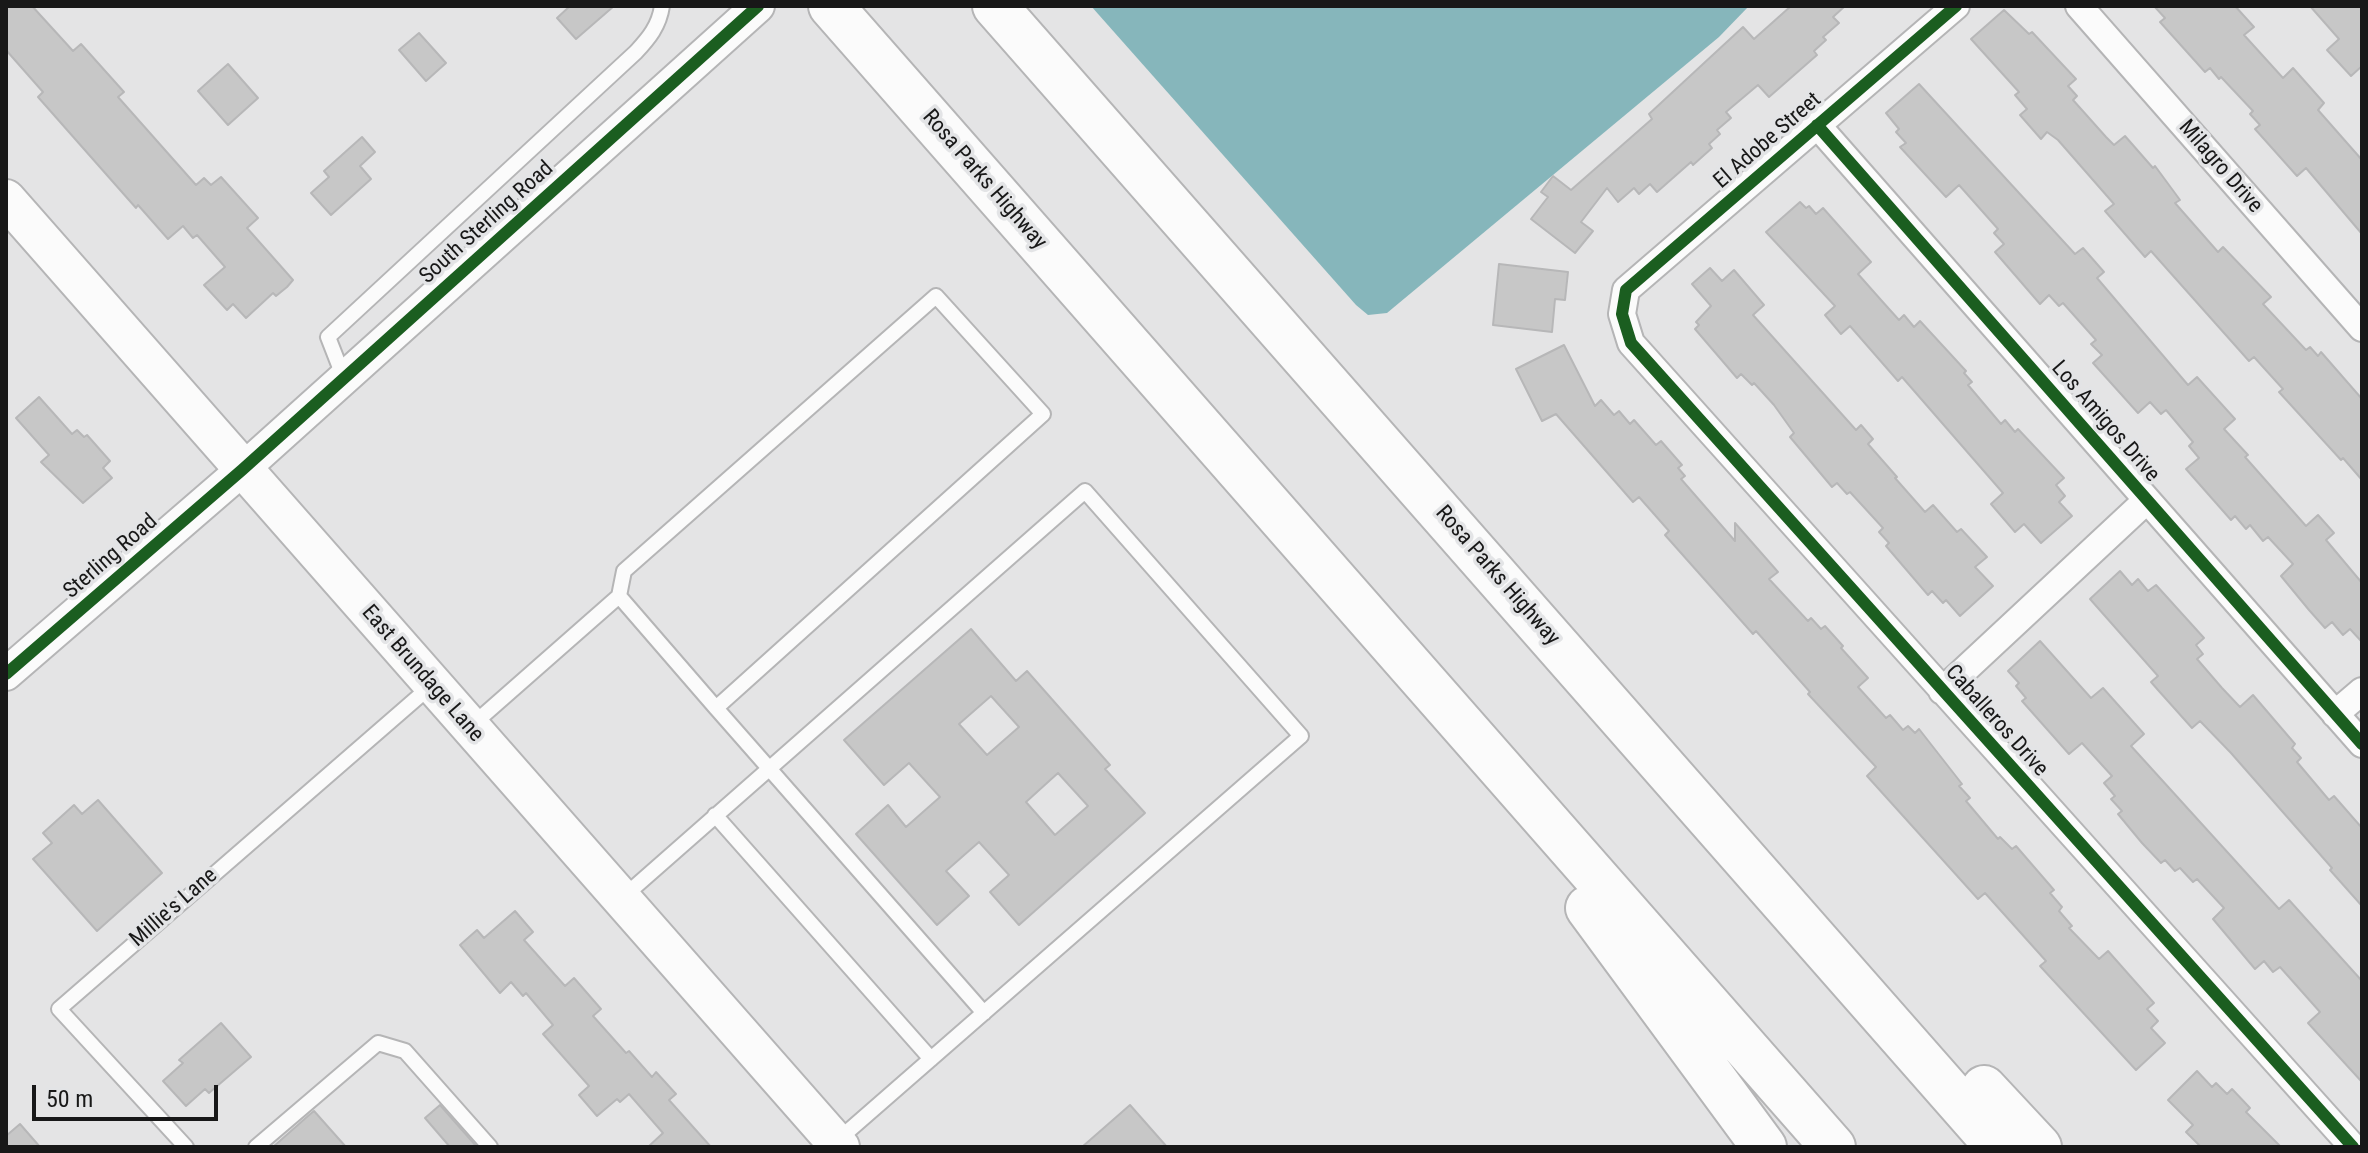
<!DOCTYPE html>
<html>
<head>
<meta charset="utf-8">
<style>
	body { margin:0 }
	#map { position:relative; width:2368px; height:1153px; overflow:hidden; background:#e4e4e5; font-family:"Roboto Condensed",sans-serif }
	canvas { display:block }
	.frame { position:absolute; inset:0; border:8px solid #181818; pointer-events:none }
	.scale { position:absolute; left:32px; top:1085px; width:186px; height:36px; box-sizing:border-box; border:4px solid #181818; border-top:0; padding-left:10px; font-size:24px; line-height:28px; white-space:nowrap; color:#181818; -webkit-text-stroke:6px #e3e4e6; paint-order:stroke }
</style>
</head>
<body>
<div id="map">
<canvas width="2368" height="1153"></canvas>
<div class="frame"></div>
<div class="scale">50 m</div>
</div>
<script>
const c = document.querySelector('canvas').getContext('2d');
c.lineJoin = 'round';
function fillPath(path, color) { c.fillStyle = color; c.fill(path, 'evenodd'); }
function stroke(path, color, width, dash) { c.strokeStyle = color; c.lineWidth = width; c.lineCap = dash ? 'butt' : 'round'; c.setLineDash(dash || []); c.stroke(path); }
function label(font, color, halo, rows, align = 'center') {
  c.font = font + ' "Roboto Condensed",sans-serif'; c.lineWidth = 7; c.setLineDash([]); c.textBaseline = 'middle'; c.strokeStyle = halo; c.fillStyle = color; for (const [text, x, y, turn = 0] of rows) {
    c.save(); c.translate(x, y); c.rotate((+turn || 0) * Math.PI / 180); c.textAlign = isNaN(turn) ? turn : align; if (halo) c.strokeText(text, 0, 0); c.fillText(text, 0, 0); c.restore();
  }
}
fillPath(new Path2D(`
	M1091 6H1749L1719 37 1387 313 1368 315 1356 305Z`), '#86b6bb');
const building = new Path2D(`
	M6 6H32L73 51 81 44 124 92 118 97 196 185 204 178 211 185 221 177 258 218 247 228 293 280 287 287 276 296 273 293 246 318 233 304 227 310 204 285 225 267 197 235 193 238 183 226 168 239 138 205 136 208 38 97 43 92 6 50Z
	M570 6H614L576 39 557 18Z
	M1791 6H1845L1833 17 1839 23 1823 37 1826 40 1814 51 1817 55 1769 97 1758 85 1726 112 1731 118 1717 130 1720 134 1709 144 1712 148 1693 165 1691 162 1657 192 1650 184 1639 194 1634 188 1618 202 1607 188 1581 222 1593 231 1575 253 1531 219 1548 197 1541 192 1553 176 1571 190 1652 119 1649 114 1743 27 1754 39Z
	M2154 6H2235L2254 27 2244 35 2283 78 2293 68 2324 103 2318 110 2362 160V234L2306 168 2297 176 2255 129 2260 125 2250 114 2253 111 2221 77 2219 79 2210 68 2205 72 2160 22 2165 18Z
	M2310 6H2362V66L2351 76 2327 50 2339 39Z
	M2004 10 2029 34 2032 32 2076 79 2068 86 2077 96 2073 100 2106 137 2114 145 2125 136 2153 168 2155 166 2180 200 2175 203 2218 252 2223 247 2271 297 2263 304 2306 350 2310 347 2318 356 2321 352 2362 399V480L2343 458 2341 460 2279 392 2283 389 2254 357 2249 361 2151 251 2145 257 2105 211 2114 204 2058 140 2047 132 2041 139 2020 115 2027 109 2015 95 2019 92 1971 39Z
	M419 33 446 63 426 81 399 50Z
	M228 64 258 98 228 125 198 91Z
	M1919 84 2075 254 2083 248 2104 272 2097 278 2188 385 2197 377 2235 419 2224 429 2248 455 2245 457 2306 526 2318 515 2334 533 2326 540 2362 583V642L2350 629 2343 635 2332 622 2325 628 2309 610 2281 576 2293 564 2268 537 2263 541 2250 525 2246 529 2235 516 2231 520 2186 469 2199 458 2189 446 2193 442 2166 410 2161 414 2150 402 2138 413 2093 363 2102 355 2091 344 2096 340 2063 303 2059 306 2049 295 2040 304 1995 252 2004 244 1994 233 1998 229 1959 185 1946 197 1900 147 1906 143 1896 132 1899 129 1886 113Z
	M362 137 375 152 360 166 371 179 331 215 311 193 329 177 324 171Z
	M1800 202 1806 208 1809 206 1816 214 1823 208 1871 262 1858 274 1881 300 1899 320 1904 315 1914 327 1920 321 1966 371 1964 373 1972 382 1968 385 2001 424 2005 420 2015 432 2018 429 2064 478 2056 485 2065 496 2059 502 2072 516 2041 543 2024 524 2015 532 1991 504 2003 493 1902 377 1898 381 1850 326 1841 334 1825 315 1835 306 1766 232Z
	M1499 264 1568 272 1565 300 1555 299 1552 332 1493 325Z
	M1710 268 1722 281 1734 270 1764 305 1753 315 1856 430 1861 425 1873 439 1868 444 1897 477 1895 478 1925 512 1933 505 1957 532 1961 529 1987 557 1975 567 1993 586 1960 616 1946 600 1943 603 1932 591 1928 595 1886 546 1889 543 1879 532 1883 528 1850 492 1847 494 1837 483 1832 487 1790 437 1794 433 1774 405 1754 383 1752 385 1741 374 1737 378 1695 329 1699 325 1696 322 1711 306 1692 284Z
	M1564 345 1595 406 1601 400 1614 415 1619 411 1630 424 1634 420 1656 445 1661 441 1682 465 1678 468 1685 476 1681 479 1735 541V523L1778 572 1769 579 1808 621 1811 618 1821 629 1825 626 1843 646 1841 648 1868 678 1858 687 1886 718 1890 715 1903 730 1908 726 1915 733 1919 729 1962 784 1959 786 1970 798 1966 801 1998 839 2000 837 2012 849 2016 846 2054 890 2050 893 2062 907 2059 911 2072 926 2069 928 2099 959 2108 951 2154 1003 2147 1009 2158 1021 2151 1028 2165 1043 2136 1070 2040 966 2046 961 1985 893 1978 899 1867 776 1876 767 1808 694 1810 692 1756 631 1753 634 1665 535 1669 531 1639 497 1633 502 1556 414 1542 421 1516 369Z
	M39 397 72 434 77 430 84 437 87 435 110 461 103 468 112 478 83 503 41 462 49 455 16 418Z
	M2120 571 2132 585 2138 579 2148 591 2156 585 2204 638 2196 645 2203 654 2197 659 2222 688 2240 707 2253 695 2295 744 2292 748 2301 758 2297 762 2329 800 2334 796 2362 828V906L2330 870 2332 868 2231 753 2200 721 2192 728 2158 690 2151 682 2158 676 2090 599Z
	M971 629 1016 681 1027 671 1110 765 1105 769 1145 813 1019 925 990 892 1009 875 979 842 946 871 969 896 937 925 856 834 888 805 906 827 940 797 909 763 884 785 844 740ZM991 696 1019 727 987 755 959 724ZM1058 773 1088 806 1055 835 1026 802Z
	M2040 641 2091 698 2103 688 2144 734 2131 746 2279 909 2289 900 2362 981V1082L2308 1023 2320 1012 2280 967 2273 972 2264 961 2255 969 2213 919 2224 908 2197 879 2193 882 2180 868 2175 871 2165 860 2161 863 2142 843 2118 814 2122 811 2111 799 2115 796 2104 783 2112 776 2082 743 2069 754 2022 701 2026 698 2016 686 2019 683 2008 671Z
	M98 800 162 873 97 931 33 859 52 843 43 833 74 805 82 814Z
	M515 911 533 932 524 940 565 986 574 978 601 1009 593 1016 626 1053 629 1051 652 1077 656 1072 676 1094 669 1100 711 1147H648L663 1133 629 1094 620 1102 617 1099 597 1116 579 1095 589 1086 543 1034 553 1025 526 993 523 996 511 982 500 993 460 945 477 930 484 938Z
	M221 1023 251 1057 209 1093 205 1089 186 1106 163 1081 183 1063 179 1060Z
	M2197 1071 2212 1087 2216 1083 2227 1094 2232 1089 2250 1108 2246 1112 2281 1147H2201L2186 1132 2193 1125 2168 1100Z
	M440 1105 477 1147H450L425 1118Z
	M1130 1105 1167 1147H1082Z
	M314 1111 346 1147H273L308 1116Z
	M20 1124 40 1147H6V1136Z`);
fillPath(building, '#c7c7c7');
stroke(building, '#b7b7b8', 2);
const service = new Path2D(`
	M344 378 328 337 636 52C649 38 659 26 662 6
	M716 708 984 1013
	M470 727 619 596 624 571 936 296 1043 414 716 708 619 596
	M715 815 931 1059
	M621 899 1085 491 1301 736 838 1140
	M186 1147 59 1009 432 685
	M256 1147 378 1043 405 1051 490 1147`);
const minor = new Path2D(`
	M1956 6 1626 290 1622 314 1631 343 2353 1147
	M2079 6 2362 328
	M1817 125 2362 744
	M1942 691 2147 500
	M2335 714 2362 691`);
const tertiary = new Path2D(`
	M6 674 242 470 758 6`);
const secondary = new Path2D(`
	M6 199 840 1147`);
const motorway = new Path2D(`
	M831 6 1833 1147
	M995 6 1998 1147
	M1588 908 1764 1147
	M1984 1088 2039 1147`);
stroke(service, '#b5b5b6', 18);
stroke(minor, '#b5b5b6', 30);
stroke(tertiary, '#b5b5b6', 36);
stroke(secondary, '#b5b5b6', 42);
stroke(motorway, '#b5b5b6', 48);
stroke(service, '#fbfbfb', 14);
stroke(minor, '#fbfbfb', 26);
stroke(tertiary, '#fbfbfb', 32);
stroke(secondary, '#fbfbfb', 38);
stroke(motorway, '#fbfbfb', 44);
stroke(new Path2D(`
	M1956 6 1626 290 1622 314 1631 343 2353 1147
	M1817 125 2362 744
	M6 674 242 470 758 6`), '#1b5e20', 12);
label('22px', '#181818', '#e3e4e6', [
	["El Adobe Street",1768,141,-41],
	["Milagro Drive",2220,167,49],
	["Rosa Parks Highway",984,180,49],
	["South Sterling Road",487,223,-42],
	["Los Amigos Drive",2105,422,49],
	["Sterling Road",111,557,-41],
	["Rosa Parks Highway",1497,576,49],
	["East Brundage Lane",422,674,49],
	["Caballeros Drive",1996,721,48],
	["Millie's Lane",174,908,-41]
]);
</script>
</body>
</html>
